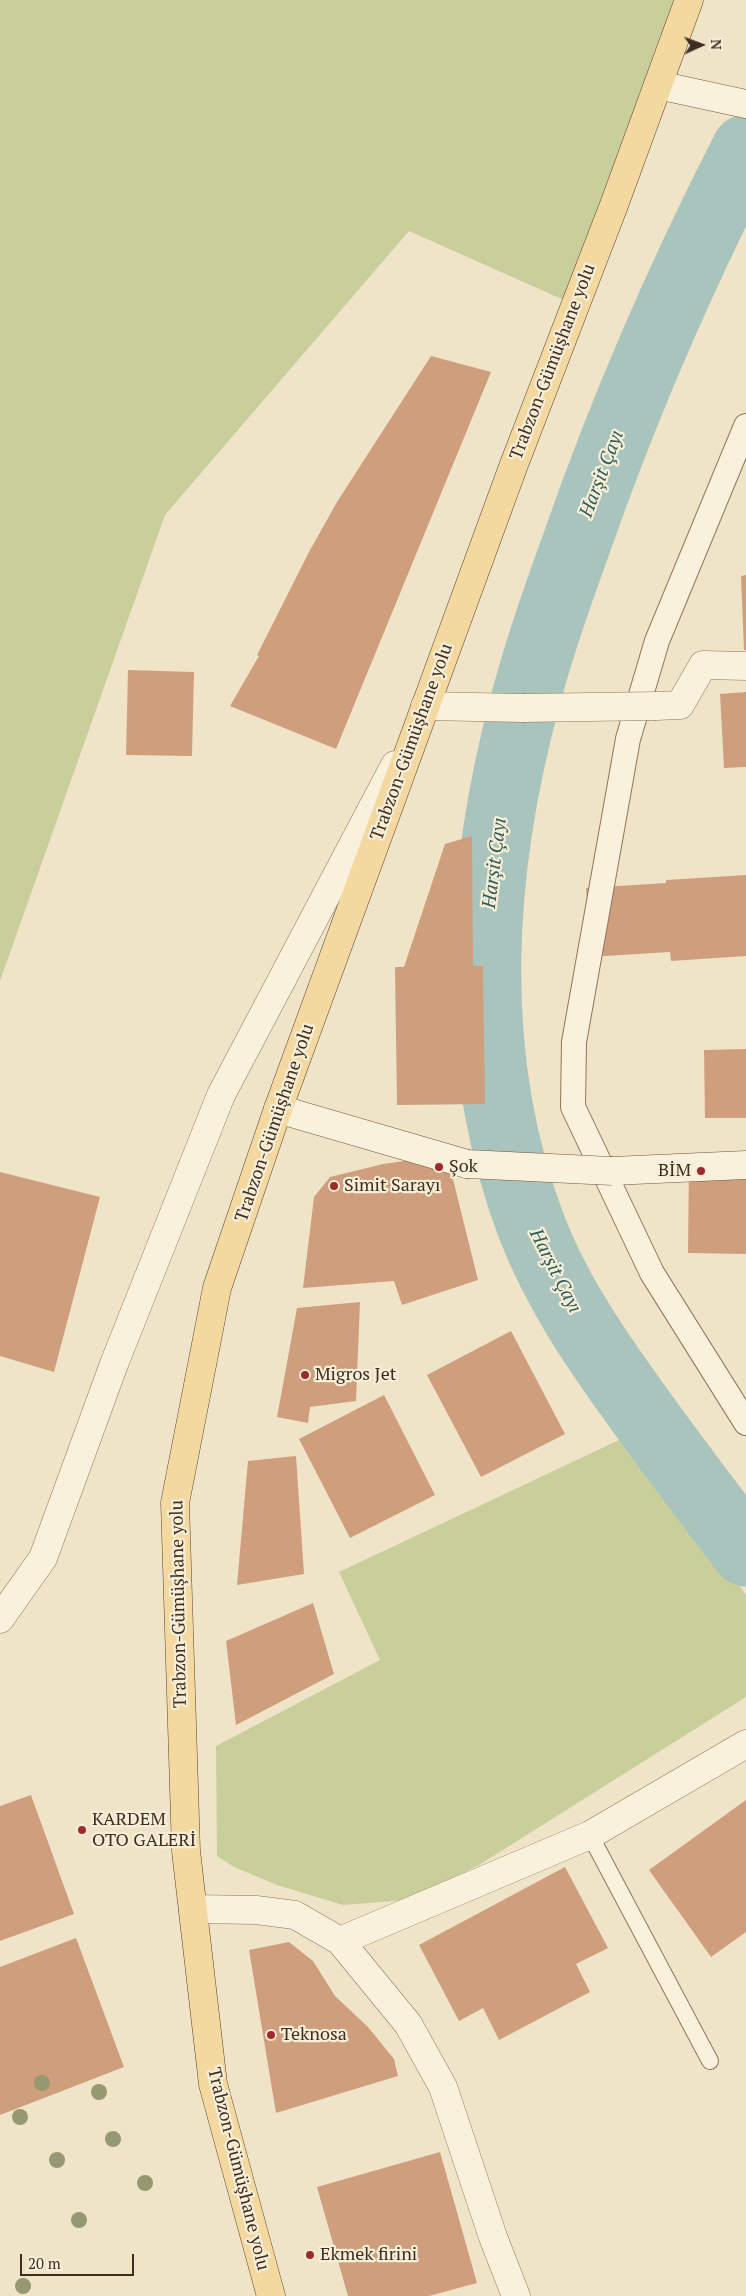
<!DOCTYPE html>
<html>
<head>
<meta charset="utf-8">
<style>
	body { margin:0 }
	#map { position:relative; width:746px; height:2296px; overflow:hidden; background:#f0e4c8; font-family:"PT Serif",serif }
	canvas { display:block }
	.north { position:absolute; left:676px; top:20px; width:50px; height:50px; -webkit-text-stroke:4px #f7eed8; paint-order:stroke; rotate:88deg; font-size:14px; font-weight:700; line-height:20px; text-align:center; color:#3d2e20 }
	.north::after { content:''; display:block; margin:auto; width:18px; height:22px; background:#3d2e20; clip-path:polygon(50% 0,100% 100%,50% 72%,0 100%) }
	.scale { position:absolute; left:20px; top:2254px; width:114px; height:22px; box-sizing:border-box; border:2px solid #3d2e20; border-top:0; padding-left:6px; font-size:15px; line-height:18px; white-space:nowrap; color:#3d2e20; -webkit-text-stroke:4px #f7eed8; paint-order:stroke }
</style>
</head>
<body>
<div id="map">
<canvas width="746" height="2296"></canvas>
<div class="north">N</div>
<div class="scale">20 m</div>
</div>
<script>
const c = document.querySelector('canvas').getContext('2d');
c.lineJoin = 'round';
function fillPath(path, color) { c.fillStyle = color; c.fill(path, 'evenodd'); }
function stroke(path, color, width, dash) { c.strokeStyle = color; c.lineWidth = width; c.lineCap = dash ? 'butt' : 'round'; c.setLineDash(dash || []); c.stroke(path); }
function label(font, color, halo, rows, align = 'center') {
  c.font = font + ' "PT Serif",serif'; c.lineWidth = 4.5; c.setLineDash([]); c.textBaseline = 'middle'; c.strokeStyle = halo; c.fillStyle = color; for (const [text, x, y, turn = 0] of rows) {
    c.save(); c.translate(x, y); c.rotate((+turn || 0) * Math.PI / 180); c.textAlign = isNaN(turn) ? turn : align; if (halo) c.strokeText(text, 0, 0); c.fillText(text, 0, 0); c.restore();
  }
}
fillPath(new Path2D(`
	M0 0H689L575 305 409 231 165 515 0 981Z
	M636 1432 746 1595V1697L479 1865 407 1900 343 1905 277 1885 234 1867 217 1856 216 1746 380 1660 339 1572Z`), '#c9cf9b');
stroke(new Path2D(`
	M746 149C681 276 624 407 577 542 559 592 541 642 527 694 479 868 466 1056 532 1228 556 1290 593 1345 632 1399 669 1451 707 1501 746 1552`), '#a9c4bc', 69);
fillPath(new Path2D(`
	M431 356 491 372 336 749 230 706 259 656 257 655 309 552 337 502Z
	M746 575V650H744L741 576Z
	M128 670 194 672 192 756 126 755Z
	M746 692V767L724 768 720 694Z
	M472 836 473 966H483L485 1104 397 1105 395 967H404L445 844Z
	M746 875V956L671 961 670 952 590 957 586 888 666 883V880Z
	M746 1049V1118H705L704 1050Z
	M447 1155 478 1280 402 1305 394 1281 303 1288 314 1197 330 1177 383 1164Z
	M689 1160 746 1161V1254L688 1253Z
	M0 1172 100 1197 54 1372 0 1356Z
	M360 1302 356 1401 310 1407 308 1423 277 1417 297 1308Z
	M511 1331 565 1434 481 1477 427 1375Z
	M384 1395 435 1495 350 1538 299 1439Z
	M296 1456 304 1574 237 1585 248 1461Z
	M313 1603 334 1674 236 1725 226 1641Z
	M31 1795 74 1914 0 1941V1806Z
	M746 1800V1932L711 1957 649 1870Z
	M565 1867 608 1948 576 1964 590 1992 499 2040 483 2008 459 2021 419 1945Z
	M76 1938 124 2067 0 2115V1967Z
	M289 1942 313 1961 335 1996 368 2027 394 2059 398 2076 276 2113 249 1950Z
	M440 2152 477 2283 429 2296H348L317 2187Z`), '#cf9f7d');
const service = new Path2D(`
	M590 1835 710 2061`);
const pedestrian = new Path2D(`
	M746 426 657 641 628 739 574 1042 573 1107 652 1273 746 1423`);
const minor = new Path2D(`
	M0 1619 43 1558 114 1364 221 1095 395 765
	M193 1909 256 1910 295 1915 340 1941 408 2024 443 2087 493 2237 516 2296
	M340 1941 590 1835 746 1744`);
const tertiary = new Path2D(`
	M425 706 523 708
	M656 706 680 705 703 665 746 666`);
const secondary = new Path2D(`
	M658 85 746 104
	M278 1109 467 1164
	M612 1171 746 1165`);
const primary = new Path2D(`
	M271 2296 213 2084 186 1851 175 1503 217 1288 278 1109 513 467 614 205 689 0`);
stroke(service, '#8d765c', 18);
stroke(pedestrian, '#8d765c', 26);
stroke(minor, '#8d765c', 29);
stroke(tertiary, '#8d765c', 29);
stroke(secondary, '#6f573f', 29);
stroke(primary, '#5b4430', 29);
stroke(service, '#faf1dc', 16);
stroke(pedestrian, '#faf1dc', 24);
stroke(minor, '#faf1dc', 28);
stroke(tertiary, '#faf1dc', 28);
stroke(secondary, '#faf1dc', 28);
stroke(primary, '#f3d9a0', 28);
const tertiaryBridge = new Path2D(`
	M523 708 656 706`);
const secondaryBridge = new Path2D(`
	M467 1164 612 1171`);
stroke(tertiaryBridge, '#8d765c', 29, []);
stroke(secondaryBridge, '#6f573f', 29, []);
stroke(tertiaryBridge, '#faf1dc', 28);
stroke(secondaryBridge, '#faf1dc', 28);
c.fillStyle = '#96986f';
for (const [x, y] of [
	[42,2083],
	[99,2092],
	[20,2117],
	[113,2139],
	[57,2160],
	[145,2183],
	[79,2220],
	[23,2286]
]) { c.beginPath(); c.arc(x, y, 8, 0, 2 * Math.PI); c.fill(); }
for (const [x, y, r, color] of [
	[439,1167,5,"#9e2a2b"],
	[701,1171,5,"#9e2a2b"],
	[334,1186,5,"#9e2a2b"],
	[305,1375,5,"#9e2a2b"],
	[82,1830,5,"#9e2a2b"],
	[271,2035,5,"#9e2a2b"],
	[310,2255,5,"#9e2a2b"]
]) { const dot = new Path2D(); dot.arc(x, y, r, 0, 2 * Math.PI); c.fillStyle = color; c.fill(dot); stroke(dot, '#f7eed8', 2); }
label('18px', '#3d2e20', '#f7eed8', [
	["Trabzon-Gümüşhane yolu",553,362,-69],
	["Trabzon-Gümüşhane yolu",412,742,-70],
	["Trabzon-Gümüşhane yolu",275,1123,-71],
	["Trabzon-Gümüşhane yolu",179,1604,-91],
	["Trabzon-Gümüşhane yolu",238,2169,76]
]);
label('18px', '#3d2e20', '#f7eed8', [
	["Şok",449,1167],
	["BİM",691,1171,"right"],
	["Simit Sarayı",344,1186],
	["Migros Jet",315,1375],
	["KARDEM",92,1820],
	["OTO GALERİ",92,1841],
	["Teknosa",281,2035],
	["Ekmek firini",320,2255]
], 'left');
label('italic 19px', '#2f5d5a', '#f7eed8', [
	["Harşit Çayı",602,474,-69],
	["Harşit Çayı",495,863,-83],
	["Harşit Çayı",555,1271,63]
]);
</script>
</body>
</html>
